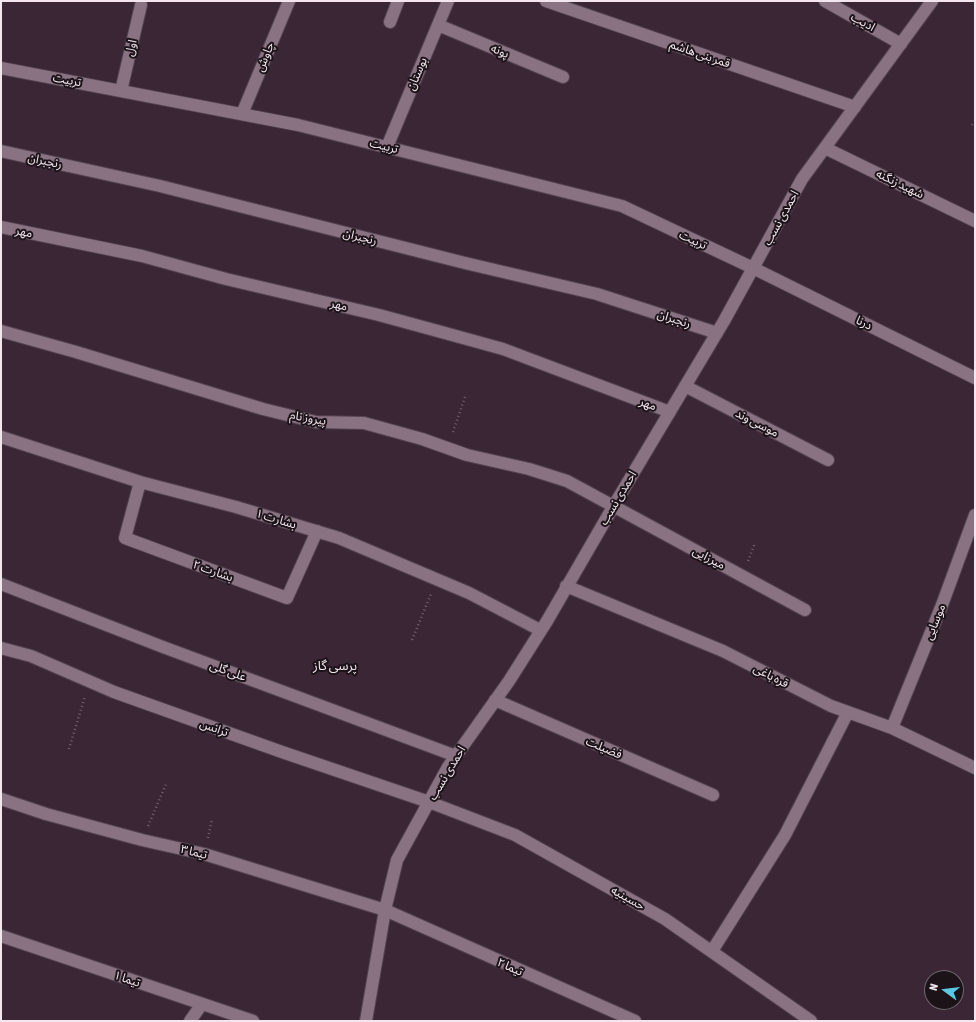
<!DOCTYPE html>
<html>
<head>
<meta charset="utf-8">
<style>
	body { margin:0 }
	#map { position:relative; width:976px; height:1022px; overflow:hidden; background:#3a2635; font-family:"Asap Condensed",sans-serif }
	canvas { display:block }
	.frame { position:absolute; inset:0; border:2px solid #f3e6ef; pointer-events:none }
	.north { position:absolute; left:924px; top:970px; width:40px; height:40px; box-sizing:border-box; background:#1c1319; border:1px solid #72676f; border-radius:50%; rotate:285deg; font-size:11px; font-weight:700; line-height:16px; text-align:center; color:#f3e6ef }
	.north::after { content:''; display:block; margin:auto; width:14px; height:18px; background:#57c9e2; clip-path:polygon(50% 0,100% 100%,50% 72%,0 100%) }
</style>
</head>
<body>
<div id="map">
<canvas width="976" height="1022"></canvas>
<div class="frame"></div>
<div class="north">N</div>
</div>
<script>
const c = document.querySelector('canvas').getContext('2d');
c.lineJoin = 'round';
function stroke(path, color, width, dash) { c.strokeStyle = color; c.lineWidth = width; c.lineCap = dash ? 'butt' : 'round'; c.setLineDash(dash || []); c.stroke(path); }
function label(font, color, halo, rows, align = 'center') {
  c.font = font + ' "Asap Condensed","Noto Sans Arabic",sans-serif'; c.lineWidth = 4; c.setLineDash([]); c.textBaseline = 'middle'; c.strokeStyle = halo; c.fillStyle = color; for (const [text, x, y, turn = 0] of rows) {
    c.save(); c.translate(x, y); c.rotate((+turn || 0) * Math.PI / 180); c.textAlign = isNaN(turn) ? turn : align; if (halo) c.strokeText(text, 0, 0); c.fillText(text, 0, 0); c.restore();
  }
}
const minor = new Path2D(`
	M546 1 855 107
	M825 1 901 44
	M390 22 398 1
	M438 25 563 77
	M1 68 298 125 622 206 753 268 975 378
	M121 91 141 5
	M242 114 289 1
	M387 147 448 1
	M825 148 975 221
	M1 151 160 186 465 263 597 294 717 333
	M1 227 142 256 226 279 379 315 445 333 503 349 670 412
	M1 331 76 352 263 409 316 422 364 423 422 439 467 455 529 469 567 481 805 610
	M685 386 828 460
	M1 437 140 482 236 507 339 538 469 593 540 630
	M140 482 125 538 287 598 317 531
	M1 584 163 647 456 756
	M566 586 723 651 831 706 892 728 975 768
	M1 648 31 656 114 692 282 752 429 802 515 835 665 919 811 1021
	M495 700 713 795
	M892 728 942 605 975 515
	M1 799 46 814 142 840 204 854 385 910 635 1021
	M1 936 253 1021
	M712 951 785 835 848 712
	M190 1021 202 1004
	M366 1021 385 910 397 860 448 767 509 681 547 621 613 507 724 321 802 179 932 1`);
stroke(minor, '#53434f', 14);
stroke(new Path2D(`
	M972 125 975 121
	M453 432 465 397
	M748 561 755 543
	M412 640 431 594
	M69 749 85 696
	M148 826 167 782
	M208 838 212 819`), '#756370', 2.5, [1, 3]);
stroke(minor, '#897282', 12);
label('12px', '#f3e6ef', '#1c1319', [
	["ادیب",863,22,29],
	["اول",131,48,-77],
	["پونه",500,51,23],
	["قمر بنی هاشم",700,54,19],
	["چاوش",265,57,-68],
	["بوستان",417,74,-67],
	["تربیت",67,80,11],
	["تربیت",384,146,14],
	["رنجبران",45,161,12],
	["شهید زنگنه",900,184,26],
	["احمدی نسب",781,218,-61],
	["مهر",24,232,11],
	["رنجبران",360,237,14],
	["تربیت",693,240,25],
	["مهر",339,305,13],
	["رنجبران",674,319,18],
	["درنا",864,323,26],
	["مهر",648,404,21],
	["پیروز نام",308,418,10],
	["موسی وند",757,423,27],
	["احمدی نسب",618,498,-59],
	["بشارت ۱",276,519,17],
	["میرزایی",709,558,28],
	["بشارت ۲",213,571,20],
	["موسایی",935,622,-68],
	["علی گلی",228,671,20],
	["قره باغی",771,676,27],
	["ترانس",214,728,20],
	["فضیلت",604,748,23],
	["احمدی نسب",447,773,-59],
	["تیما ۳",194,852,14],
	["حسینیه",628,898,29],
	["تیما ۲",510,967,24],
	["تیما ۱",127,979,19]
]);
label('13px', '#f3e6ef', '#1c1319', [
	["پرسی گاز",335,666]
]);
</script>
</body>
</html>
